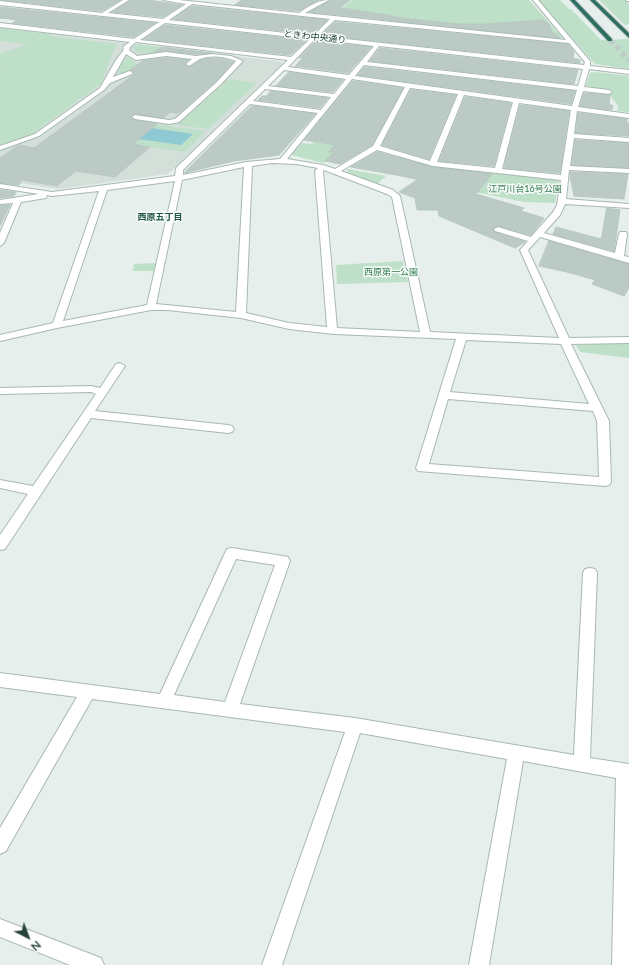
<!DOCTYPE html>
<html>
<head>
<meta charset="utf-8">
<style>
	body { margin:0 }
	#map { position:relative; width:629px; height:965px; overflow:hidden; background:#e6efeb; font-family:Lato,sans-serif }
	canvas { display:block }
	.north { position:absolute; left:8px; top:917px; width:40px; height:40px; -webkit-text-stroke:3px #f7fbf9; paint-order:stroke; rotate:138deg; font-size:11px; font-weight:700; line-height:16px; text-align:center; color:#24423a }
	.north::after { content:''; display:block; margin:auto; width:14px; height:18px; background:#24423a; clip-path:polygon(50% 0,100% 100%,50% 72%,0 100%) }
</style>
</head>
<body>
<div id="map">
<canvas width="629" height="965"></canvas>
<div class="north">N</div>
</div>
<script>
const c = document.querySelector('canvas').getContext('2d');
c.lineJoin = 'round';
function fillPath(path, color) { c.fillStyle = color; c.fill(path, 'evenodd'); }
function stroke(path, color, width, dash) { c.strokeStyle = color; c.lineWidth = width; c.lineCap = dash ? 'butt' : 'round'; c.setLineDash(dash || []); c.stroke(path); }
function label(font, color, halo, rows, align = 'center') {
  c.font = font + ' Lato,"Noto Sans JP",sans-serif'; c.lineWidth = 3; c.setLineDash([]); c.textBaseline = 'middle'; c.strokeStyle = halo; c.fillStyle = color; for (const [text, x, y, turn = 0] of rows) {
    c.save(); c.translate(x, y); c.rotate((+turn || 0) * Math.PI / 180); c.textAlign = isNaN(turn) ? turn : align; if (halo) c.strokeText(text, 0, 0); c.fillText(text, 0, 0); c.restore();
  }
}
fillPath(new Path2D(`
	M0 28 278 61 283 63 168 174 58 189 0 180Z`), '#d4dfda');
fillPath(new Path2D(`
	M352 0H529L563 38 556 39 388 22 394 16 342 8Z
	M538 0H560L569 9H571L601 40 629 39V69L595 64Z
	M599 0H625L629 4V24L625 25Z
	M0 28 51 34 49 36 116 44 101 84 29 136 0 147V68L2 66H0V54L28 44 0 41Z
	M138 44 199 52 169 50 157 55 135 52 133 47Z
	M129 57 137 65 127 73H117L123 59Z
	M595 72 629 76V112L617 111 618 106 609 94 586 85 590 73Z
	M229 79 257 83 208 129 177 125Z
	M145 123 206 131 185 152 130 144Z
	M314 142 335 145 328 151 334 152 324 163 291 155 302 143 312 144Z
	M416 161 428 165 555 179 559 181 555 203 524 202 407 178Z
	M347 169 386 176 377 184 347 172Z
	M403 261 408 282 337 284 336 265Z
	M156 263 154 271H133L134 264Z
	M629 342V358L580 352 576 345Z`), '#bfe0c8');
fillPath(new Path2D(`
	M152 128 193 134 181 145 138 139Z`), '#8ec9d4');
const building = new Path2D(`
	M4 0H120L102 11Z
	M130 0H148L182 5 163 17 112 12Z
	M242 0H319L299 11 235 5Z
	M330 0H350L340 8H342L394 16 392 17 458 24H487L542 20 549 24 552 32 560 38 310 12Z
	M192 6 327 20 312 34 173 19Z
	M0 7 155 23 134 37 12 23 17 20 0 18Z
	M336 22 568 44 574 52 573 58 580 60V63L321 35Z
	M165 25 307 40 290 55 144 39Z
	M316 41 371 47 348 73 295 66 303 58H299Z
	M162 47 212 53 196 54 166 51 154 52Z
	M380 48 578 70 574 84 370 61Z
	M166 58 188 60 184 64 188 67 201 60 209 58 223 59 233 62 219 78 179 113 170 112 164 118 135 114 131 116V117L135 120 157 124 133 144 150 147 115 177 76 171 57 186 22 180 19 185 0 183V158L19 145 34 148 135 74 130 70 143 61Z
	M365 67 575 91 571 104 358 75Z
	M289 72 343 80 333 92 276 86Z
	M353 81 403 88 372 145 340 164 325 161 334 152H328L335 145 304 140Z
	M411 90 456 95 429 159 382 145Z
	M271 91 328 98 320 108 258 100 262 96H266Z
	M584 93 610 95 609 105H613L612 110 580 106Z
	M465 97 511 103 494 166 439 161Z
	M520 105 569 111 560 173 504 168Z
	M252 106 315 114 279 155 234 161 184 173Z
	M578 113 627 119V123H629V136L576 133Z
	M575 140 629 143V168L572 165Z
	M377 152 433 167 492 174 476 194 524 208 521 211 544 218 531 235 498 226 493 228 495 232 525 242 515 248 439 216 438 210H417L415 198 399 192 418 179 351 167Z
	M570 172 628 174 624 199 574 196 570 176Z
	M0 190 16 192 14 196 0 198Z
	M0 205H10L0 226Z
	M607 208 620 210 614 251 553 234 556 227 601 239Z
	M549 241 629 264V288L624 296 592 284 595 280 567 272 539 266Z`);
fillPath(building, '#bbcac4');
stroke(building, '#b8c9c2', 1);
stroke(new Path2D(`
	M610 40 629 60`), '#bfccc8', 5.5, [5.5, 3]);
const minor = new Path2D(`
	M123 0H129L108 13 163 19 186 4 163 0H179L299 13C309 6 318 0 329 0L305 13 566 40 533 0H538L590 61V66L629 70V74L589 69 584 87 609 90 612 92 609 94 583 91 578 107 629 114V118L577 111 574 134 629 138V142L574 138 570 166 629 169V173L569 170 566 199 629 204V208L565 204 560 215 544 233 615 253 619 234 620 232H626L627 234 624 256 629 257V263L540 237 528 250 569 338 629 337V343L571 344 609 421 611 482 609 485 605 486 418 471 416 468 456 339 334 334 289 329 241 318 168 310H151L57 328 0 341V335L53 323 99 191 52 196 47 195 46 198 21 202 4 243 0 246V233L13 203 0 204V200L39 194 0 188V184L52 192 175 176 176 168 288 60 136 42 130 47 129 50 137 56 166 52 196 56 212 54 231 56 243 61 221 84 179 122 169 124 135 119 132 117 135 115 169 120 175 119 217 82 236 61C227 57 210 54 200 59 196 61 193 64 189 66L186 64 192 59 166 56 136 60 126 54 113 77 130 71 132 72V74L110 83 104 90 39 136 0 150V146L35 134 100 88 116 60 123 51 124 46 130 42 0 27V23L134 39 159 22 0 5V1L102 13ZM192 4 330 19 313 36 169 20ZM335 20 569 43 585 62 584 65 318 36ZM165 23 310 39 291 57 140 40ZM315 39 374 46 349 75 288 67ZM379 46 583 69 578 86 367 62ZM364 65 577 90 572 106 355 76ZM284 70 346 79 334 94 268 86ZM352 79 405 87 373 146 335 169 323 165 287 159ZM410 88 458 94 430 161 380 146ZM265 89 331 97 321 110 253 101ZM464 95 513 102 495 168 437 162ZM519 103 571 110 561 175 502 169ZM250 104 318 113 280 159 246 162 183 175V170ZM377 150 433 166 561 180 557 205 553 212 531 237 498 227 494 229 495 231 528 241 520 250 559 338 430 332 400 196 393 190 341 171ZM272 163 296 164 318 168 315 171 327 327 289 323 246 313 252 166ZM244 167 236 312 156 304 182 180ZM324 170 387 194 392 197 420 332 337 328 323 171ZM175 181 147 305 63 321 107 190ZM466 340 561 344 589 404 450 392ZM448 399 593 411 597 421 599 477 429 464Z
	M626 0H629V1H626Z
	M120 363 125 366 95 411 228 425 232 426 234 429 232 432 228 433 91 418 5 549 0 550V535L28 494 0 488V480L33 486 96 394 91 392 0 394V388L91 386 100 388 116 364Z
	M232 548 283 556 288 557 290 561 240 704 355 718 574 755 583 573 585 569 590 568 595 569 597 573 590 758 629 764V965H612L616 778 523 761 489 965H469L507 759 360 733 282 965H262L345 732 92 699 6 851 0 854V828L77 697 0 687V673L160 694 225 553 227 549ZM236 559 275 565 225 702 174 695Z
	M0 919 101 958 104 965H70L0 937Z`);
const highway = new Path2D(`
	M570 0H575L612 39V41H608Z
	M590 0H595L629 33V38Z`);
stroke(minor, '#a8b8b2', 2);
stroke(highway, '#c2cac8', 2);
fillPath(minor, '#fff');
fillPath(highway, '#2f6f62');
label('9px', '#24423a', '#f7fbf9', [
	["ときわ中央通り",315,37,6]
]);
label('9px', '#2d7a4b', '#f7fbf9', [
	["江戸川台16号公園",525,189],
	["西原第一公園",391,272]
]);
label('bold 9px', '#1f5548', '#f7fbf9', [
	["西原五丁目",160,217]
]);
</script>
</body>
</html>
